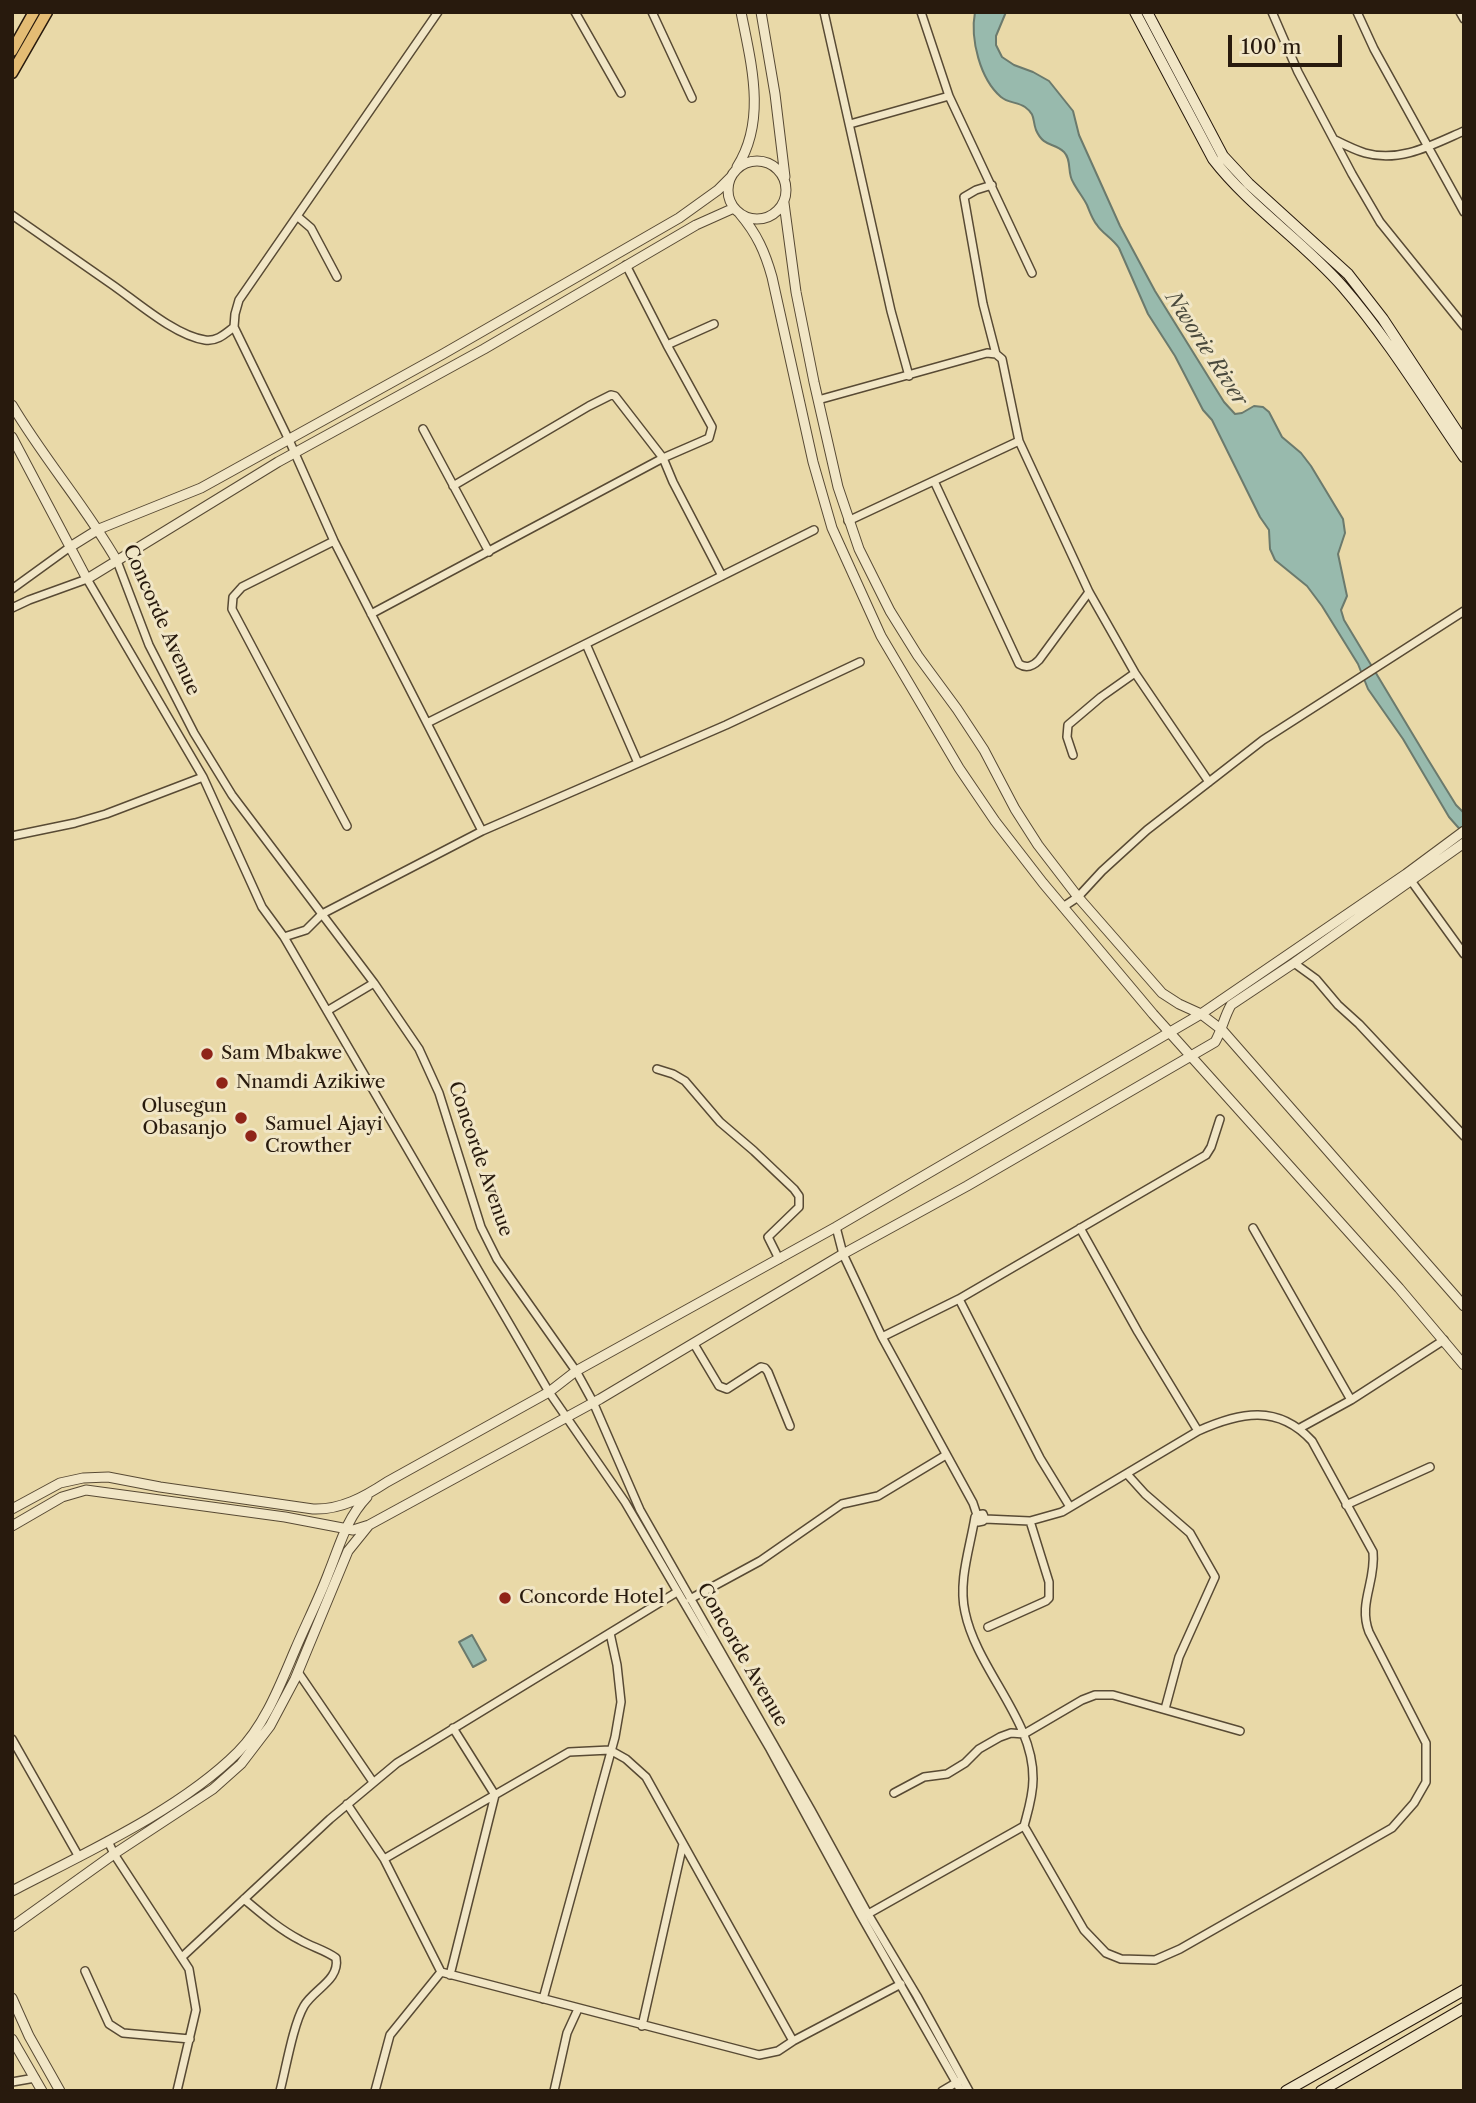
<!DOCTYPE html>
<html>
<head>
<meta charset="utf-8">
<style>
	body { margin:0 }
	#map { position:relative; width:1476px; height:2103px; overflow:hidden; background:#e9d9a8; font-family:"Libre Caslon Text",serif }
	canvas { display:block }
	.frame { position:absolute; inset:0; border:14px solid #281a0d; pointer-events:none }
	.scale { position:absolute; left:1228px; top:35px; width:114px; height:32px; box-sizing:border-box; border:4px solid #281a0d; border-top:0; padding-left:9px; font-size:21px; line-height:24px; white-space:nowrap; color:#281a0d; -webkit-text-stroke:5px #f1e6c6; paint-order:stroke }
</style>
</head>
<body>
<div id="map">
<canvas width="1476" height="2103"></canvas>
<div class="frame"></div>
<div class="scale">100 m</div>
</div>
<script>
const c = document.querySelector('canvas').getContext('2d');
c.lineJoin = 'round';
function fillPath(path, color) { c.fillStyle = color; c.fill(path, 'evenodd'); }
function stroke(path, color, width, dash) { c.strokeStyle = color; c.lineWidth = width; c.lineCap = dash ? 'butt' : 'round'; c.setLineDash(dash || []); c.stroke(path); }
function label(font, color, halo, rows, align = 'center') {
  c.font = font + ' "Libre Caslon Text",serif'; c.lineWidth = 6; c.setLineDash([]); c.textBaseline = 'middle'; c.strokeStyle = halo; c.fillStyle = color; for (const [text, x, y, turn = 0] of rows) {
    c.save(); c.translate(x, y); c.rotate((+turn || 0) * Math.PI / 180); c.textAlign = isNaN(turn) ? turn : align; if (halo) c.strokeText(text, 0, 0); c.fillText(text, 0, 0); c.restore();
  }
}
const water = new Path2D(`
	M975 12H1006L996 36V45L1002 57 1014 65 1033 72 1049 81 1073 111 1079 135 1120 226 1155 291 1224 402 1235 414 1242 413 1254 406 1263 407 1269 412 1282 437 1301 453 1311 466 1343 519 1345 533 1338 554 1347 596 1341 610 1344 620 1427 758 1456 805 1464 813V834L1449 817 1403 739 1368 689 1358 664 1322 606 1307 586 1275 560 1270 549 1269 530 1260 517 1212 420 1203 410 1175 356 1148 314 1119 248C1112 238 1102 233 1097 225 1092 219 1090 212 1087 205 1083 197 1077 190 1073 182 1067 173 1072 160 1064 152 1054 142 1044 148 1036 130 1032 119 1036 115 1025 107 1018 102 1008 103 1001 97 980 79 970 39 975 12Z
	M472 1635 486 1660 473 1667 459 1642Z`);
fillPath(water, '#98baad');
stroke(water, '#6b7a6d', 2);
const minor = new Path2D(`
	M575 12 621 93
	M652 12 692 98
	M824 12 891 311 909 376
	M1272 12 1298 72 1352 174 1380 222 1464 326
	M1357 12 1374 49 1464 212
	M1460 12 1464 19
	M949 96 1032 273
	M850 124 949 96 921 12
	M1335 140C1345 145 1355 150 1365 153 1400 163 1432 145 1464 131
	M992 185 976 190 964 197 983 304 996 354
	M12 215C46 239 80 262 114 286 138 303 176 336 205 340 217 342 226 333 234 327L235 314 239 300 438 12
	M297 216 311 228 337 277
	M234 327 289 440 334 541 482 831
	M667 345 714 324
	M818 400 987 353 996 354 1002 359 1019 441 1089 592 1135 673 1209 782
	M423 429 489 552
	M934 481 1019 664C1027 669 1033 666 1039 660L1089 592
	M453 486 589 406 611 395 615 396 663 458 673 482 722 576
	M848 521 1019 441
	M334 541 242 587 233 597 232 609 347 826
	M117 561 149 645 194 733 232 795 374 983 419 1049 439 1093 481 1227 497 1259 576 1371 593 1402 640 1510 811 1810 868 1914 917 1996 969 2091
	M12 589 70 547
	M12 608 29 600 87 579 203 777 262 907 284 937 549 1392 625 1502 770 1749 860 1914 961 2091
	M371 614 663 458 709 438 712 427 667 345 626 265
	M586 644 638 763
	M427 723 814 530
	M1073 755 1067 737 1068 725 1101 697 1135 673
	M12 836 75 823 106 814 203 777
	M1412 882 1464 954
	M1063 907 1078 897 1102 871 1147 830 1263 740 1464 611
	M284 937 306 930 322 914 482 831 726 725 860 662
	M1294 963 1316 979 1338 1005 1359 1024 1464 1136
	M327 1011 374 983
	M657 1069 673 1074 685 1081 720 1122 754 1151 794 1189 799 1196V1207L768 1237 779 1259
	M836 1227 843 1254 882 1337 973 1503 977 1515 976 1520 978 1522 983 1521 985 1519 983 1514 977 1515
	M1080 1228 1138 1332 1198 1431
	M1253 1228 1351 1400
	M959 1299 1040 1458 1070 1507
	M882 1337 959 1299 1206 1155 1211 1147 1220 1119
	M694 1344 719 1386 727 1389 761 1367 765 1368 768 1372 790 1426
	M1300 1428 1351 1400 1444 1340
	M1127 1474 1145 1494 1190 1533 1215 1577 1179 1657 1165 1709
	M1346 1505 1430 1467
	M985 1519 1030 1521 1062 1512 1198 1431C1240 1412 1278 1404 1312 1441L1373 1552C1376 1582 1358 1603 1369 1632L1426 1743V1782L1414 1803 1392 1828 1180 1949 1155 1960 1121 1959 1106 1953 1084 1930 1024 1826
	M690 1599 760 1561 842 1504 878 1496 946 1455
	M988 1627 1046 1601 1049 1598V1582L1030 1521
	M298 1672 373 1782
	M12 1739 79 1857
	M894 1793 924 1777 947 1774 965 1763 979 1749 1000 1737 1011 1733 1024 1734 1082 1700 1095 1695H1113L1240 1731
	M347 1804 384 1859 441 1972
	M108 1841 114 1854 189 1969 196 2010 177 2091
	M384 1859 569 1752 610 1750 626 1759 646 1777 793 2041
	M244 1899C262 1914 279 1929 300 1940 312 1947 325 1950 336 1958 340 1980 314 1989 304 2006 293 2025 286 2068 280 2091
	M868 1914 1024 1826C1028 1811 1033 1796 1033 1779 1034 1720 977 1670 965 1612 958 1581 970 1548 975 1517
	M182 1957 330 1819 397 1763 677 1592
	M85 1971 109 2024 123 2033 190 2039
	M450 1975 495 1795 453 1728
	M543 1999 615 1737 621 1702 617 1665 610 1633
	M642 2026 683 1844
	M12 2082 35 2078
	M375 2091 390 2035 441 1972 759 2055 778 2051 793 2041 901 1984
	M554 2091 567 2033 578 2009
	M942 2091 959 2081`);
const tertiary = new Path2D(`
	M761 12 775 94 785 177
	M728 190a29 29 0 1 1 58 0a29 29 0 1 1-58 0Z
	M737 167C767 120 751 63 741 12
	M784 203 796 292 814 382 838 487 859 549 890 611 918 656 957 709 984 750 1015 809 1038 845 1078 897 1162 993 1179 1004 1201 1014 1222 1030 1464 1306
	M740 214C757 234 765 252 772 277L813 462 832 528 881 636 959 768 995 821 1043 883 1153 1014 1399 1288 1464 1365
	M12 405C44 459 86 507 117 561
	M12 437 87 579 278 462 484 349 696 225 734 208
	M70 547 99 529 201 488 443 354 679 218 718 190 731 177
	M12 1509 60 1483 83 1478 108 1477 160 1487 313 1509C341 1510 364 1497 387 1482L549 1392 576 1371 836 1227 1201 1014 1406 874 1464 831
	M12 1526 62 1497 86 1490 285 1517 353 1530 369 1525 600 1399 843 1254 967 1186 1215 1042C1222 1030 1224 1017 1231 1005L1294 963 1464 843
	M12 1891C85 1853 180 1810 238 1752 265 1725 280 1685 295 1650 306 1624 319 1599 329 1572 340 1545 346 1519 367 1497
	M12 1927 114 1854 213 1789 241 1764 270 1726 295 1679 348 1551 369 1525
	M12 1998 29 2036 60 2091
	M12 2039 42 2091`);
const secondary = new Path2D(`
	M1135 12 1213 159C1250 207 1303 241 1343 287 1388 339 1425 400 1464 457
	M1147 12 1223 156 1249 184 1348 274 1383 319 1464 442
	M1286 2091 1464 1990
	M1321 2091 1464 2008`);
const primary = new Path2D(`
	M12 51 34 12
	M12 73 47 12`);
stroke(minor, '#584a34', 10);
stroke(tertiary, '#584a34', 11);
stroke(secondary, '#281a0d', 12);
stroke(primary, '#281a0d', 13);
stroke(minor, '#f1e6c6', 7);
stroke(tertiary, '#f1e6c6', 9);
stroke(secondary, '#f1e6c6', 10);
stroke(primary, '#e4bc74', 10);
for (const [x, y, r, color] of [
	[207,1054,7,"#8f2418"],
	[222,1083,7,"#8f2418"],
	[241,1118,7,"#8f2418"],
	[251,1136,7,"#8f2418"],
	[505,1598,7,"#8f2418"]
]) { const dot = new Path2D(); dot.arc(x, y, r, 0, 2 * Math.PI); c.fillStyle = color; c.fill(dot); stroke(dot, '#f1e6c6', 2.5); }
label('19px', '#281a0d', '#f1e6c6', [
	["Concorde Avenue",161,620,66],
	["Concorde Avenue",480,1159,71],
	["Concorde Avenue",742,1655,60]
]);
label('19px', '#281a0d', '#f1e6c6', [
	["Sam Mbakwe",221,1054],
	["Nnamdi Azikiwe",236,1083],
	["Olusegun",227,1107,"right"],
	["Obasanjo",227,1129,"right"],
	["Samuel Ajayi",265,1125],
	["Crowther",265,1147],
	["Concorde Hotel",519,1598]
], 'left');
label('italic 21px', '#4a4a3d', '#f1e6c6', [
	["Nworie River",1206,349,57]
]);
</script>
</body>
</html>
